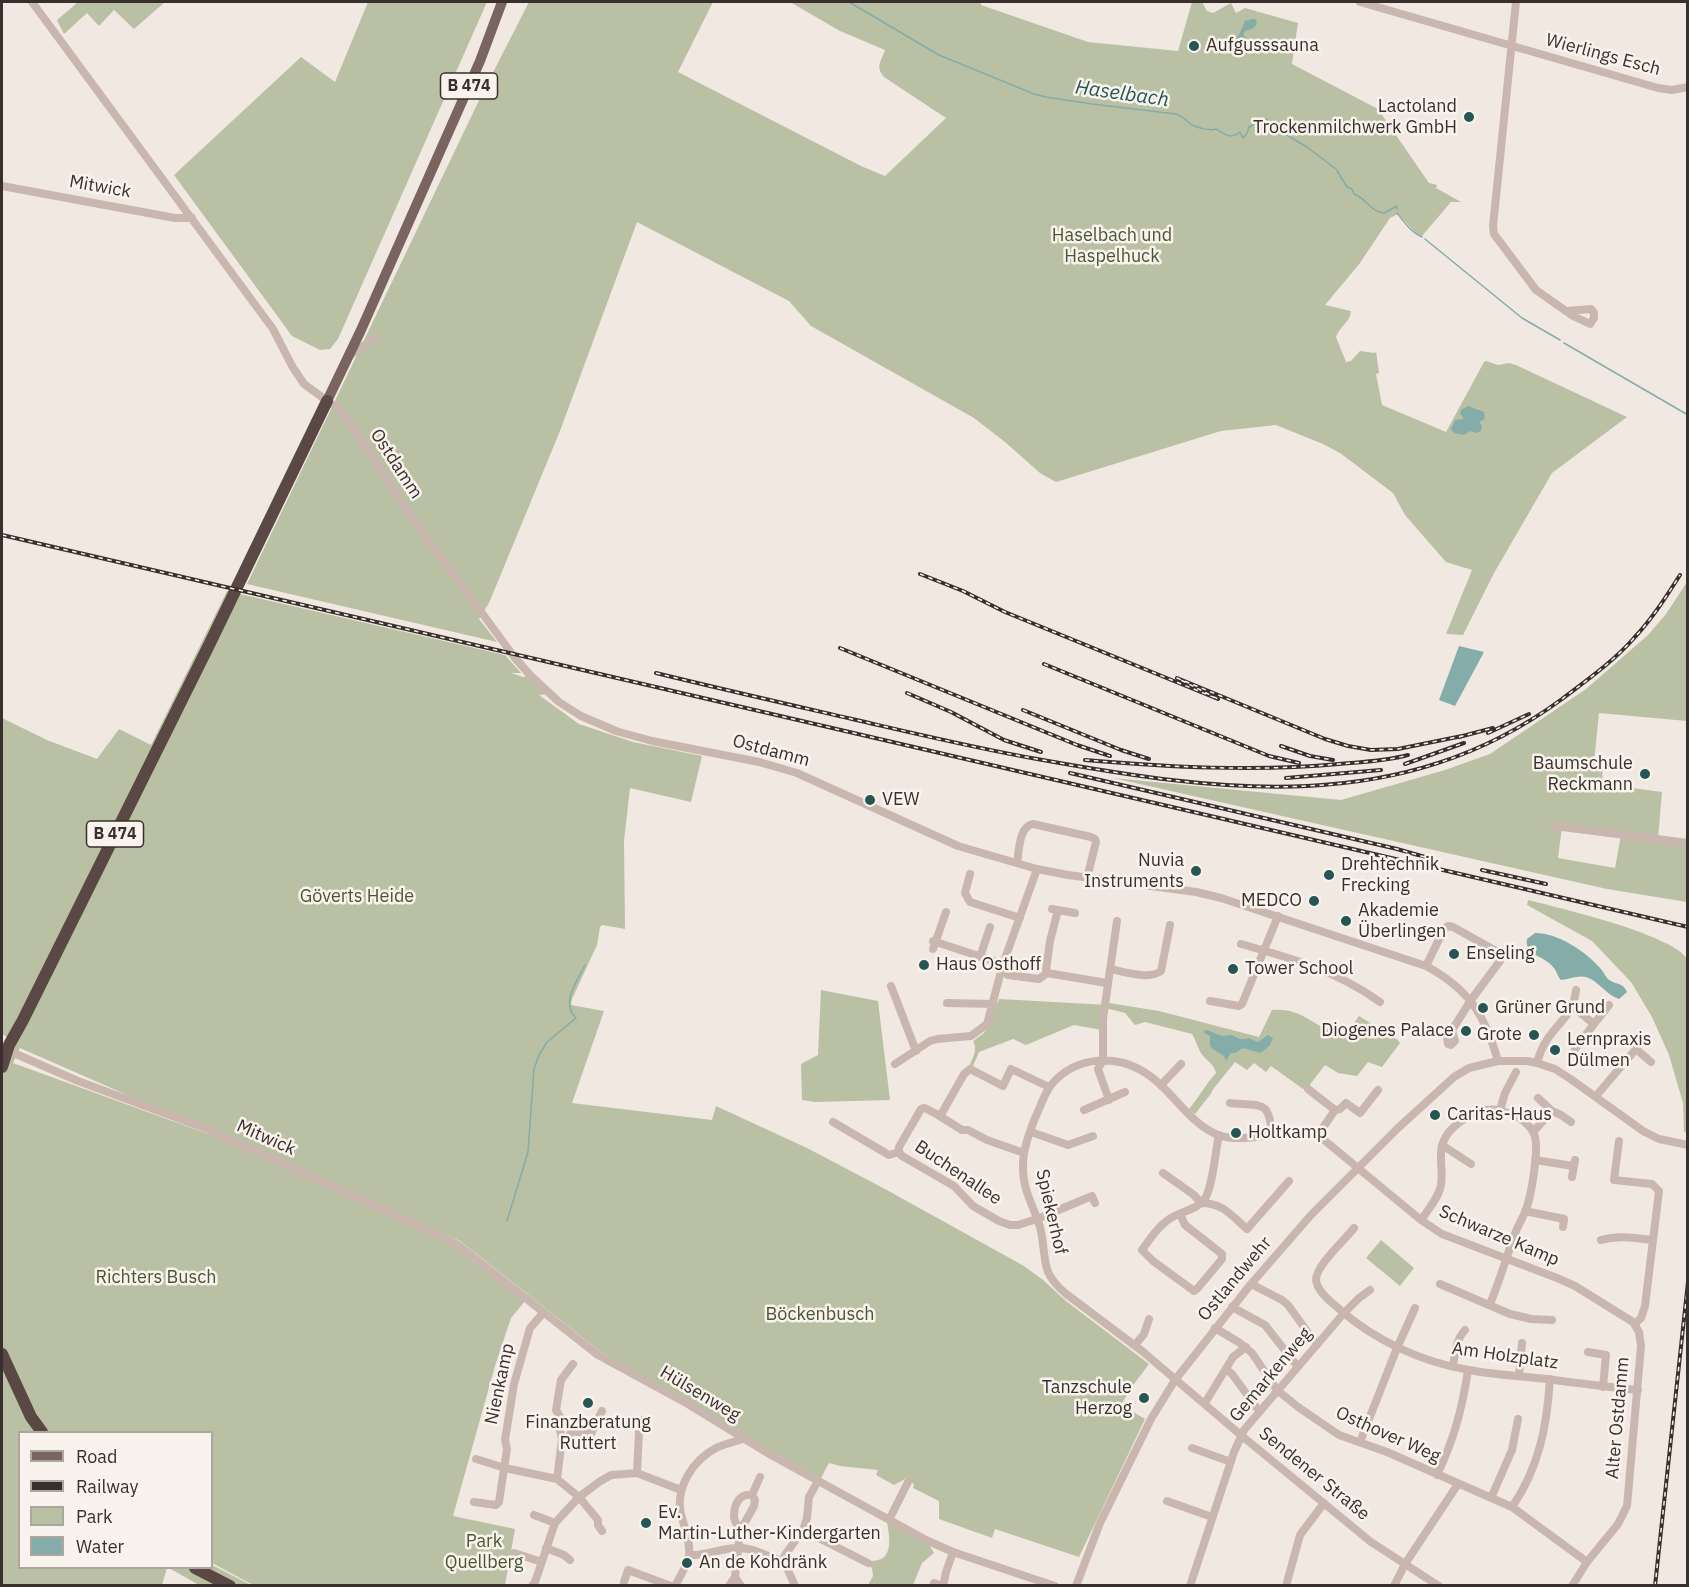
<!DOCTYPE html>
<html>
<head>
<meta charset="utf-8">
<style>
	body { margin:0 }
	#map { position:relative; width:1689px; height:1587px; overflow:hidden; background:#f2e8e2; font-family:"IBM Plex Sans",sans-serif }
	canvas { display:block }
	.frame { position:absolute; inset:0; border:3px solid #392f2c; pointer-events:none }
	.legend { position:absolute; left:18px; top:1431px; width:195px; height:138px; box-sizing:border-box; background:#f9f3ee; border:2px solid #aca5a0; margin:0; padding:8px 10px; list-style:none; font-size:18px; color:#392f2c }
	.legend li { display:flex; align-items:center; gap:12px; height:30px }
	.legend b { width:30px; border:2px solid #aca5a0 }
</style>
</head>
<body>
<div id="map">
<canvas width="1689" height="1587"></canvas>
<div class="frame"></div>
<ul class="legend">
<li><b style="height:8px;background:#79645f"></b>Road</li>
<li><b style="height:8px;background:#392f2c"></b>Railway</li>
<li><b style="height:16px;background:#bac0a3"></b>Park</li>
<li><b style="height:16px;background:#84aca9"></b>Water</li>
</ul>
</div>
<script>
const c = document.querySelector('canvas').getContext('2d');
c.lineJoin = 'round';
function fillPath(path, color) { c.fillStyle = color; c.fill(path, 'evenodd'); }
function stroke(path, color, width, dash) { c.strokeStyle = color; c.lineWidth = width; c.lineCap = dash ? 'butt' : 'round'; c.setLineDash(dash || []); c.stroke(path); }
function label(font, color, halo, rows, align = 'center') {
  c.font = font + ' "IBM Plex Sans",sans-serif'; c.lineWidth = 5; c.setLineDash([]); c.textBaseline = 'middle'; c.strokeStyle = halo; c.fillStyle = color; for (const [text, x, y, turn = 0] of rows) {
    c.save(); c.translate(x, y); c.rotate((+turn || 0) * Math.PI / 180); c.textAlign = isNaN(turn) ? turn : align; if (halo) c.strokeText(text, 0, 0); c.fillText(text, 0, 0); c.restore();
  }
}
fillPath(new Path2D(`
	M78 2H165L134 29 114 10 99 26 87 13 64 34 57 20Z
	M368 2H487L338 339 330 349 320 350 292 336 174 175 301 57 335 82Z
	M529 2H713L678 72 861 166 885 176 946 118 884 77C875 66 881 62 885 50L840 31 790 2H981V5L1088 42 1178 51 1192 2H1202L1207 11 1213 13 1231 3 1236 13 1245 8 1298 23 1292 64 1378 109 1429 183 1437 185 1436 188 1461 202H1451L1422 236 1417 234 1398 214 1390 218 1360 263 1325 305 1351 311C1351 321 1339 327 1336 337L1346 362 1351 361 1360 351 1375 353 1376 351 1379 373 1376 374 1382 405 1446 432 1484 362 1486 361 1498 365 1509 363 1516 365 1627 417 1552 473 1494 573 1463 635 1446 634 1472 570 1446 562 1405 515 1393 493 1340 453 1323 444 1276 425 1221 431 1056 482 1040 473 1005 442 974 418 811 326 789 301 637 222 560 431 489 603 479 619 497 642 247 584 484 90Z
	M1687 582V721L1599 713 1594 762 1603 764 1602 784 1662 792 1658 839 1687 843V902L1607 889 1113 778 1341 800 1445 770 1490 754 1586 689 1648 635 1666 614ZM1562 827 1621 835 1615 868 1558 858Z
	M227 591 505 655 521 673H511L523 677 530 675 548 694 539 695 579 724 633 742 702 756 691 802 630 788 624 841 625 929 602 925 600 927 597 945 572 999 571 1005 604 1011 572 1103 712 1120 716 1106 807 1148 885 1189 1024 1266 1043 1280 1066 1301 1149 1364 1131 1388 1121 1405 1145 1419 1079 1557 995 1529 992 1538 939 1519V1501L913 1488 914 1484 905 1479 894 1485 876 1475 878 1470 840 1466 829 1463 821 1478 748 1439 601 1352 460 1241 20 1048 13 1063 211 1135 456 1246 526 1300 511 1318 495 1366 453 1516 515 1529 505 1585H253L212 1563V1432H20V1568H167L162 1585H2V1049L7 1037 2 1034V718L47 740 97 759 119 729 151 745Z
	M1528 900C1571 911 1615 921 1657 939 1669 945 1679 948 1687 959V1134L1684 1131 1683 1103 1669 1055 1652 1017 1631 982 1592 941 1527 905Z
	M821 990 878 1001 890 1100 815 1102 802 1100 801 1064 818 1055Z
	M999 999 1108 1005 1109 1003 1159 1011 1259 1037 1272 1010C1301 1008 1309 1023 1332 1031 1336 1033 1342 1034 1346 1035L1359 1016 1398 1040 1400 1043 1382 1067 1368 1062 1357 1076 1338 1073 1325 1065 1308 1087 1303 1089 1271 1066 1266 1072 1254 1063 1247 1070 1235 1062 1214 1088 1210 1095 1195 1114 1189 1109C1199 1097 1206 1084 1216 1073 1213 1062 1206 1061 1201 1053 1197 1047 1196 1040 1192 1034L1145 1022 1135 1025 1125 1013 1105 1008 1102 1030 1074 1025 1026 1045 1013 1039 979 1052 972 1068 969 1067C973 1057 978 1050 973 1041L984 1033Z
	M1381 1240 1414 1268 1400 1286 1366 1258Z
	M887 1522 930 1546 934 1553 922 1563 913 1585H868L873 1576 872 1568 867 1565 869 1561C894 1562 890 1540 887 1522Z
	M212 1565 251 1585H199L169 1568H212Z`), '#bac0a3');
fillPath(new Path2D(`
	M1253 19 1257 20 1256 25 1252 29 1245 31 1243 35 1253 43 1251 50 1247 54C1241 53 1237 49 1230 47L1231 44 1239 35 1245 21Z
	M1468 406 1484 412 1485 419 1479 422 1482 426 1481 431 1477 433 1470 431 1464 435 1454 433 1451 429 1455 420 1463 419V417L1460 414 1461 410Z
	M1459 646 1484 652 1455 706 1439 700Z
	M1535 933C1558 933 1585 951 1600 968 1603 971 1605 976 1608 979 1615 985 1623 982 1627 992L1619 999C1606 995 1599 981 1586 977 1578 975 1569 979 1561 980 1557 976 1557 971 1553 967 1545 956 1524 955 1527 939Z
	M1207 1030 1222 1036 1232 1035 1240 1039H1247L1248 1038 1258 1042 1268 1035 1273 1038 1270 1045 1261 1053 1243 1048 1235 1053H1231L1228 1057 1227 1061C1221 1051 1217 1054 1210 1046V1036L1204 1033V1031Z`), '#84aca9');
stroke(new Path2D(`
	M849 2 939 55 1034 94 1046 97 1092 104 1176 114C1183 116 1186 121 1192 125 1198 128 1210 131 1216 129 1225 134 1231 140 1240 132L1243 138 1247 133 1249 127 1259 121 1266 119 1268 120 1280 128 1285 134 1307 147 1336 169 1347 187 1352 189 1354 194C1367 199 1371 212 1384 213L1397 206V209
	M1397 213C1404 222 1412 233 1422 237
	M1425 239 1522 318 1560 340
	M1564 343 1688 415
	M507 1221 528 1152 534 1069 539 1055 547 1042 576 1018C560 1003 578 980 585 965`), '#84aca9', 1.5);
stroke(new Path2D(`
	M32 2 273 329 292 366 304 384 337 408 349 421 409 514 515 658 530 675 559 702 581 716 616 731 652 741 759 762 797 773 958 846 1037 869 1068 875 1196 892 1221 898 1426 966C1469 989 1485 1015 1498 1061
	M1360 2 1658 88 1672 90 1688 87
	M1516 2 1493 226 1494 234 1536 290 1573 316 1590 324 1594 318V313L1591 309 1566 311
	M2 186 175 218H192
	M349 356 375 338
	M1554 826 1688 843
	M1017 863C1019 851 1019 826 1033 824L1091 837 1095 839 1096 842 1087 878
	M970 874 965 893 970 902 1020 918
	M1052 909 1075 913
	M1058 910 1050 941 1046 970 1047 973 1107 983
	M933 941 1003 964
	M1241 944C1291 958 1337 971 1380 1002
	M933 949 946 912
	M980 957 990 927
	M1426 966 1444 929 1448 926 1453 927 1498 952 1500 956V961L1471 1000 1447 1038 1448 1044 1451 1045 1455 1041 1452 1031
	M1110 969C1124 972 1150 980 1161 971L1170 925
	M1008 975 1039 979 1047 973
	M891 986 916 1051
	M1210 1001 1239 1006 1242 1004 1278 916
	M947 1003 993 1004
	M1573 1007 1594 1024 1609 1005
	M2 1048 78 1081 207 1129 428 1230 458 1245 598 1355 688 1404 771 1455 926 1540 953 1552 1055 1586
	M1575 1049 1594 1024
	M1636 1049 1640 1041
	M1537 1063C1544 1036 1557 1030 1571 1009 1574 1004 1575 996 1576 990
	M895 1064 930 1041 937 1039 971 1036 987 1024 1003 964 1037 869
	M1161 1085 1181 1064
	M1308 1089 1335 1110 1318 1135
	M1596 1096 1636 1049 1651 1062
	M1538 1098 1552 1111
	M1109 1100 1098 1069 1103 1060V1019L1117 921
	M1230 1103C1261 1107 1269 1098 1272 1135
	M1084 1110 1125 1092
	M1335 1110 1340 1109 1346 1103 1360 1113 1378 1090
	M1500 1110 1505 1093 1516 1072
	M938 1115 962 1130H968L987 1140 1024 1153
	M833 1122 889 1155 899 1152
	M1031 1130 1034 1133 1068 1145 1093 1136
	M1533 1132 1552 1111 1561 1115 1571 1122
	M1619 1141 1614 1180 1652 1184 1659 1191 1645 1306 1641 1318 1635 1324
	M1442 1145 1471 1164
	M899 1152 902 1156 954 1186 973 1206 999 1221 1010 1225H1018L1037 1219 1092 1196 1095 1203
	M899 1152V1147L921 1109 925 1108 938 1115 942 1113 964 1074 970 1069 1003 1086 1011 1069 1049 1087
	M1535 1160 1573 1166
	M1163 1173 1194 1195 1201 1203C1223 1203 1231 1215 1247 1229L1289 1181
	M1572 1177 1575 1160
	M1525 1211 1564 1219 1563 1227
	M1180 1214 1185 1225 1222 1254V1259L1197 1289 1194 1291 1153 1261 1142 1250C1150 1239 1159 1225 1171 1218 1181 1211 1196 1210 1204 1200 1213 1188 1215 1152 1219 1135
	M1421 1220C1428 1210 1439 1197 1441 1185 1444 1165 1435 1150 1449 1132 1459 1120 1481 1107 1497 1110 1511 1113 1528 1120 1534 1134 1540 1147 1531 1196 1526 1210 1523 1217 1519 1224 1516 1231 1507 1255 1500 1280 1490 1304
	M1354 1228C1345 1240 1316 1265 1316 1280 1317 1291 1330 1301 1338 1308 1374 1340 1421 1362 1469 1370 1495 1375 1521 1376 1547 1379 1577 1383 1607 1387 1638 1390
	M1601 1240C1618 1235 1635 1238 1652 1240
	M1251 1284 1282 1300 1288 1305 1317 1345
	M1440 1284 1510 1314 1531 1319 1552 1320
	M1232 1307 1265 1325 1298 1367
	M1215 1328 1240 1343 1252 1353 1277 1390 1298 1407 1339 1435 1387 1452 1512 1507 1587 1562
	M1135 1345 1144 1334 1149 1319
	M1588 1352 1606 1355 1603 1387
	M1453 1366C1455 1354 1456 1339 1465 1330
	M1226 1369 1232 1374 1259 1411
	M1519 1376 1522 1343
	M1205 1403 1233 1357 1246 1347
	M562 1439 559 1426 560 1417 556 1410 561 1380 573 1364
	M1360 1442 1397 1348 1415 1308
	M1192 1448 1231 1462
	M476 1459 505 1468 557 1479 579 1497 598 1520V1525L602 1531
	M637 1473 639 1431 643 1420
	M1437 1475C1454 1439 1462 1410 1468 1370
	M557 1479 562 1439 568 1437 572 1431 591 1434 602 1411
	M752 1495 760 1477
	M1491 1498 1512 1450 1518 1419
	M1167 1501 1212 1517
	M474 1502 496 1505 499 1502 507 1449 505 1440 514 1384 530 1328 544 1312
	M1512 1507C1539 1468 1547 1426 1550 1379
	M534 1515 555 1523
	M889 1520 908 1482
	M803 1530 868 1563
	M546 1548 564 1555 570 1560
	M514 1553 542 1562
	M689 1555C705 1556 721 1548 737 1548 755 1547 768 1558 784 1561
	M735 1577 741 1586
	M624 1582 628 1570 671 1586
	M532 1586 535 1582 555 1523 579 1497 599 1482 611 1475 637 1473 681 1490
	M675 1586C680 1576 687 1566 689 1556 691 1542 684 1527 681 1514 675 1488 693 1460 716 1448 724 1444 734 1442 743 1439
	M729 1586 735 1577 740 1531 754 1506 755 1500 752 1495C739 1493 734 1505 734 1516 734 1521 738 1527 740 1531
	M795 1586 784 1561 785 1555 803 1530 807 1518 809 1497 818 1481
	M933 1586 934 1583 941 1586
	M943 1586 946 1572 953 1552
	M1076 1586 1100 1523 1151 1419 1175 1380 1251 1284 1311 1215 1398 1128 1454 1077 1469 1068 1498 1061H1527L1537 1063 1555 1069 1572 1080 1643 1131 1659 1139 1688 1145
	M1190 1586 1234 1452 1244 1430 1344 1313 1359 1298 1370 1290
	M1286 1586 1300 1535 1324 1503
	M1394 1586 1405 1564 1458 1484
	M1439 1586 1371 1542 1242 1436 1142 1351 1065 1293C1058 1287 1052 1281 1048 1272 1043 1258 1044 1242 1040 1227 1034 1207 1022 1189 1023 1166 1023 1149 1029 1134 1035 1118 1040 1108 1044 1094 1051 1085 1076 1055 1119 1053 1150 1076 1174 1093 1190 1124 1218 1135 1239 1143 1274 1133 1296 1132 1303 1131 1311 1134 1318 1135L1421 1220 1442 1234 1557 1278 1575 1286 1633 1322 1639 1332 1641 1346 1627 1506 1618 1524 1587 1562 1572 1586`), '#c9b7af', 8);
stroke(new Path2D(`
	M327 401 361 330 480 61 502 2`), '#79645f', 10);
stroke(new Path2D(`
	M2 1067 9 1045 23 1020 210 643 327 401
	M2 1354 31 1417 42 1432
	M195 1568 230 1586`), '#594844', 12);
const rail = new Path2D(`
	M2 535 1688 927
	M920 574 963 591 1005 612 1218 699 1177 678 1325 739 1348 746 1371 750 1398 749 1467 735
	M840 648 1077 745 1110 756
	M1044 664 1269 756 1299 763
	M656 673C721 689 787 704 852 719 913 733 975 748 1037 759 1221 792 1400 818 1562 699 1587 680 1613 662 1634 638 1652 619 1666 597 1680 575
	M907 693 951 712 1004 740 1041 752
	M1023 710 1121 750 1149 759
	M1488 733 1529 714
	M1459 737 1493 728
	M1281 746 1310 756 1333 760
	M1085 760C1169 767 1255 772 1339 764 1362 762 1386 761 1408 755
	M1405 764 1464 743
	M1070 773 1397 849 1432 859
	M1286 778 1381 770
	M1482 870 1546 884
	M1655 1586 1688 1282`);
stroke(rail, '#392f2c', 4);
stroke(rail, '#f9f3ee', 1.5, [4.5]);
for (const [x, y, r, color] of [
	[1194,46,6,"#255654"],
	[1469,117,6,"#255654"],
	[1645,774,6,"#255654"],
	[870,800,6,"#255654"],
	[1196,871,6,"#255654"],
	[1329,875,6,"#255654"],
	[1314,901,6,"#255654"],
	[1346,921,6,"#255654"],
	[1454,954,6,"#255654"],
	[924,965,6,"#255654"],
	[1233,969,6,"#255654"],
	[1483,1008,6,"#255654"],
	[1466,1031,6,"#255654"],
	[1534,1035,6,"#255654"],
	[1555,1050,6,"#255654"],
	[1435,1115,6,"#255654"],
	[1236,1133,6,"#255654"],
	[1144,1398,6,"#255654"],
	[588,1403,6,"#255654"],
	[646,1523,6,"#255654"],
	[687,1563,6,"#255654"]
]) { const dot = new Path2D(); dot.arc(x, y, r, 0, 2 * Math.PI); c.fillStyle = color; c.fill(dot); stroke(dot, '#f9f3ee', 2); }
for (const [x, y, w] of [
	[469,86,57],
	[115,834,57]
]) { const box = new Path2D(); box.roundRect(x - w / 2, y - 13, w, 26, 4.5); c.fillStyle = '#f9f3ee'; c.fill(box); stroke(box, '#392f2c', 1.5); }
label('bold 16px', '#392f2c', null, [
	["B 474",469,86],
	["B 474",115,834]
]);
label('18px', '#392f2c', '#f9f3ee', [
	["Aufgusssauna",1206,46],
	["Lactoland",1457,107,"right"],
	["Trockenmilchwerk GmbH",1457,128,"right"],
	["Baumschule",1633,764,"right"],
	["Reckmann",1633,785,"right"],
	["VEW",882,800],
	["Nuvia",1184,861,"right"],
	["Instruments",1184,882,"right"],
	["Drehtechnik",1341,865],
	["Frecking",1341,886],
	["MEDCO",1302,901,"right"],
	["Akademie",1358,911],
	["Überlingen",1358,932],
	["Enseling",1466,954],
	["Haus Osthoff",936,965],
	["Tower School",1245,969],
	["Grüner Grund",1495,1008],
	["Diogenes Palace",1454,1031,"right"],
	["Grote",1522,1035,"right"],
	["Lernpraxis",1567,1040],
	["Dülmen",1567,1061],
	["Caritas-Haus",1447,1115],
	["Holtkamp",1248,1133],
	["Tanzschule",1132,1388,"right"],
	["Herzog",1132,1409,"right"],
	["Finanzberatung",588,1423,"center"],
	["Ruttert",588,1444,"center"],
	["Ev.",658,1513],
	["Martin-Luther-Kindergarten",658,1534],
	["An de Kohdränk",699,1563]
], 'left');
label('18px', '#392f2c', '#f9f3ee', [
	["Wierlings Esch",1603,55,15],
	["Mitwick",100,187,10],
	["Ostdamm",396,464,57],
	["Ostdamm",771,751,15],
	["Mitwick",266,1138,24],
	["Buchenallee",958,1173,34],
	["Spiekerhof",1051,1212,77],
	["Schwarze Kamp",1499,1236,23],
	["Ostlandwehr",1235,1279,-50],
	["Am Holzplatz",1505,1356,8],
	["Gemarkenweg",1271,1375,-50],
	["Nienkamp",500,1384,-78],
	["Hülsenweg",700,1394,31],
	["Alter Ostdamm",1618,1418,-85],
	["Osthover Weg",1388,1435,24],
	["Sendener Straße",1314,1474,39]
]);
label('18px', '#4c5532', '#f9f3ee', [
	["Haselbach und",1112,236],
	["Haspelhuck",1112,257],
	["Göverts Heide",357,897],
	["Richters Busch",156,1278],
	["Böckenbusch",820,1315],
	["Park",484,1542],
	["Quellberg",484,1563]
]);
label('italic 20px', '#255654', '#f9f3ee', [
	["Haselbach",1122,94,8]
]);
</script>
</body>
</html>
